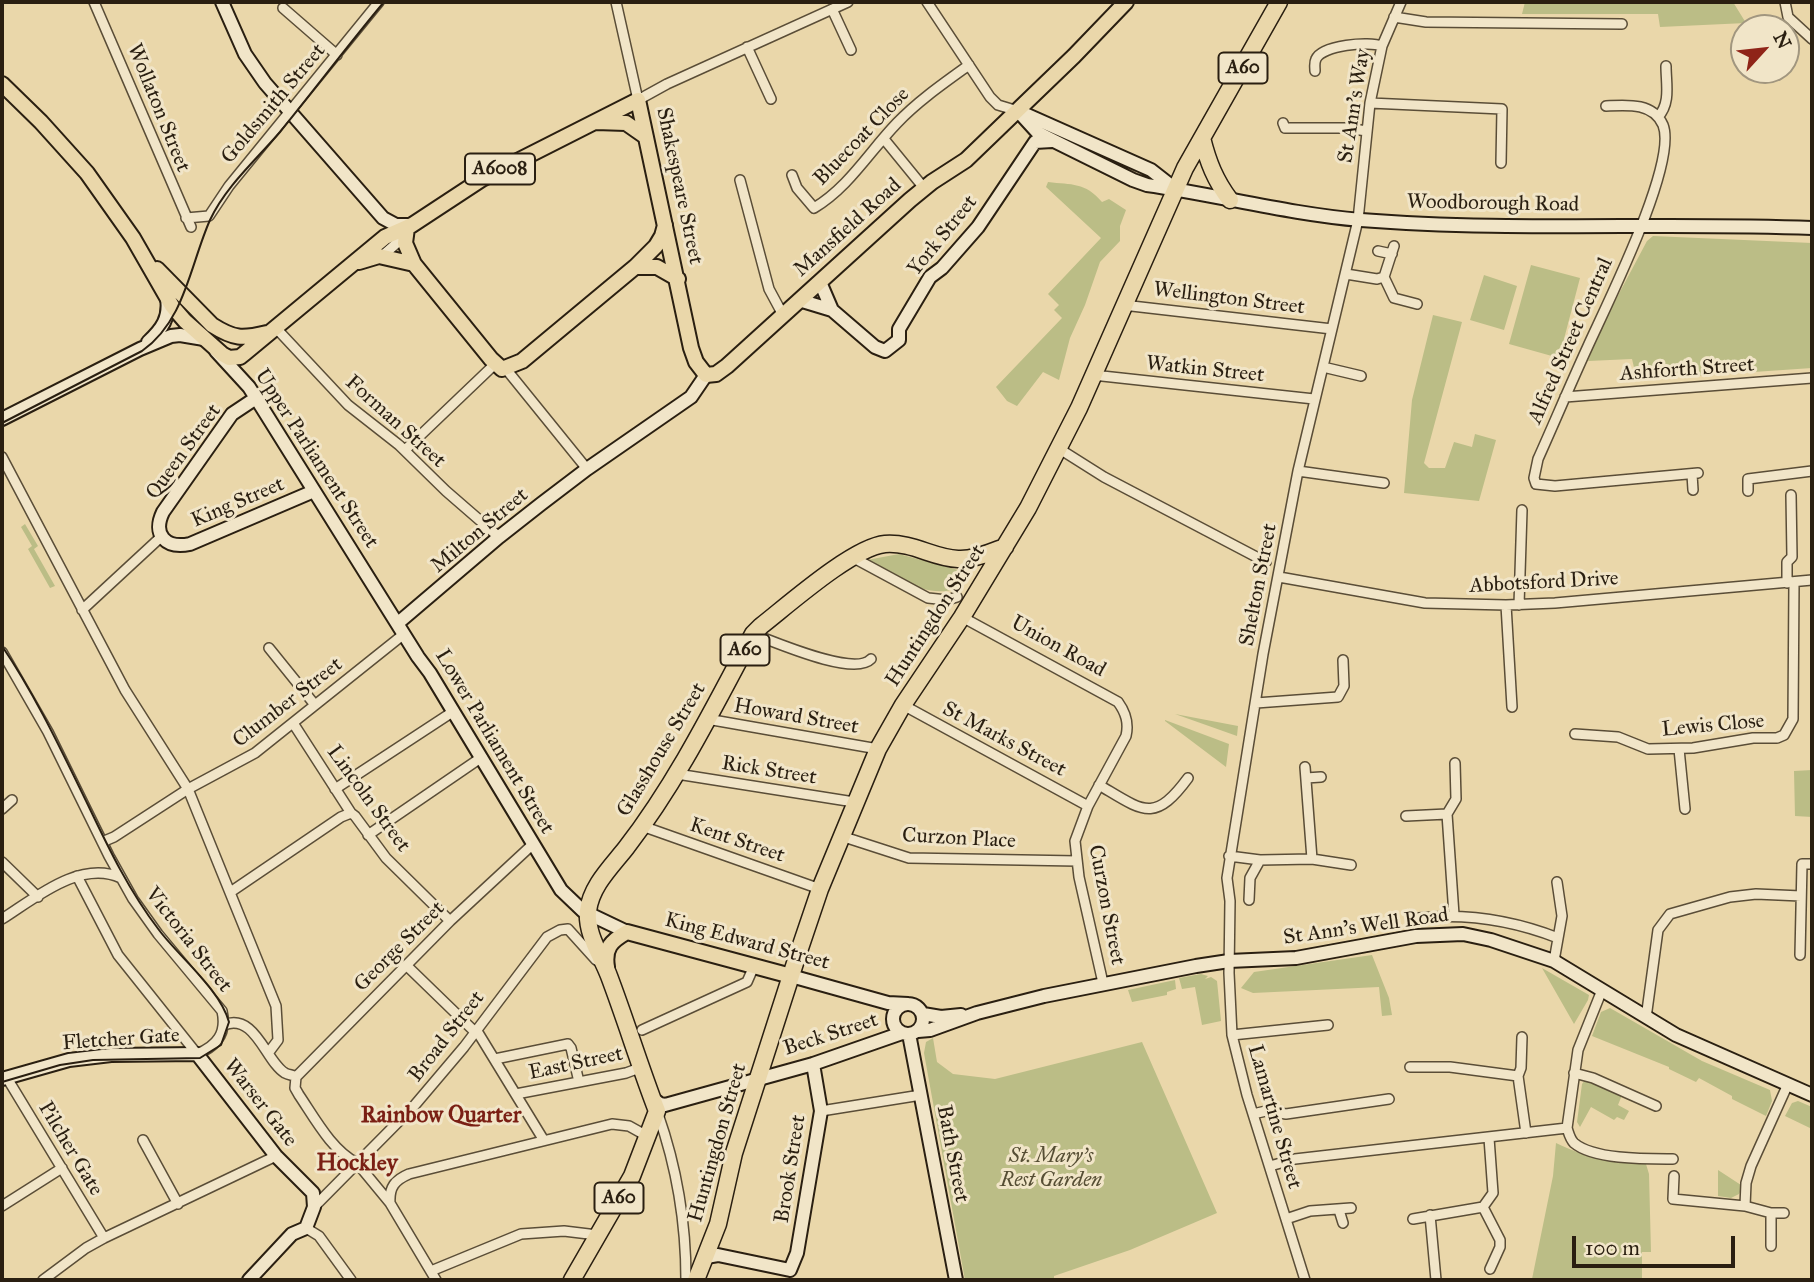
<!DOCTYPE html>
<html>
<head>
<meta charset="utf-8">
<style>
	body { margin:0 }
	#map { position:relative; width:1814px; height:1282px; overflow:hidden; background:#ead7aa; font-family:"IM FELL Great Primer",serif }
	canvas { display:block }
	.frame { position:absolute; inset:0; border:4px solid #2a1f11; pointer-events:none }
	.north { position:absolute; left:1730px; top:14px; width:70px; height:70px; box-sizing:border-box; background:#f1e5c8; border:2px solid #a1967f; border-radius:50%; rotate:63deg; font-size:19px; font-weight:700; line-height:28px; text-align:center; color:#2a1f11 }
	.north::after { content:''; display:block; margin:auto; width:24px; height:32px; background:#8f2418; clip-path:polygon(50% 0,100% 100%,50% 72%,0 100%) }
	.scale { position:absolute; left:1572px; top:1236px; width:163px; height:32px; box-sizing:border-box; border:4px solid #2a1f11; border-top:0; padding-left:9px; font-size:21px; line-height:24px; white-space:nowrap; color:#2a1f11; -webkit-text-stroke:5px #f1e5c8; paint-order:stroke }
</style>
</head>
<body>
<div id="map">
<canvas width="1814" height="1282"></canvas>
<div class="frame"></div>
<div class="north">N</div>
<div class="scale">100 m</div>
</div>
<script>
const c = document.querySelector('canvas').getContext('2d');
c.lineJoin = 'round';
function fillPath(path, color) { c.fillStyle = color; c.fill(path, 'evenodd'); }
function stroke(path, color, width, dash) { c.strokeStyle = color; c.lineWidth = width; c.lineCap = dash ? 'butt' : 'round'; c.setLineDash(dash || []); c.stroke(path); }
function label(font, color, halo, rows, align = 'center') {
  c.font = font + ' "IM FELL Great Primer",serif'; c.lineWidth = 6; c.setLineDash([]); c.textBaseline = 'middle'; c.strokeStyle = halo; c.fillStyle = color; for (const [text, x, y, turn = 0] of rows) {
    c.save(); c.translate(x, y); c.rotate((+turn || 0) * Math.PI / 180); c.textAlign = isNaN(turn) ? turn : align; if (halo) c.strokeText(text, 0, 0); c.fillText(text, 0, 0); c.restore();
  }
}
fillPath(new Path2D(`
	M1525 2H1733L1746 23 1660 27 1658 14H1522Z
	M1048 182C1072 185 1085 182 1102 202L1109 199 1126 210 1120 226V241L1100 262 1085 305 1070 338 1059 380 1043 372 1017 406 1007 401 996 387 1062 318 1054 310 1059 305 1048 294 1101 238 1046 187Z
	M1653 236 1812 243V368L1637 380 1632 359 1588 361 1598 333 1647 241Z
	M1531 265 1580 278 1559 358 1509 344Z
	M1484 275 1517 286 1504 330 1470 320Z
	M1433 315 1462 322 1424 463 1429 468H1445L1454 442 1472 447 1475 434 1496 440 1479 501 1404 493 1412 400Z
	M25 524 38 546 34 549 55 586 50 588 28 549 32 546 21 527Z
	M899 554 962 571 965 574 957 588C927 601 892 573 867 560Z
	M1175 714 1238 726 1237 736Z
	M1165 720 1229 744 1226 767 1165 721Z
	M1812 770V817L1795 816 1794 771Z
	M1372 955 1389 998 1392 1015 1382 1016 1379 987 1253 993 1241 988 1254 972Z
	M1542 968 1589 995 1588 1000 1574 1024Z
	M1201 974 1208 976 1205 979 1211 977 1217 981 1221 1021 1202 1025 1195 987 1182 989 1179 978Z
	M1175 980 1176 989 1167 992V995L1132 1002 1128 990Z
	M1610 1008 1702 1061 1770 1090 1772 1101 1766 1116 1732 1099V1096L1699 1078 1696 1082 1669 1069V1067L1592 1036 1601 1012Z
	M933 1038 937 1062 953 1074 995 1079 1142 1042 1217 1213 1130 1250 1054 1276V1280H965L924 1053 926 1042Z
	M1585 1080 1622 1095 1618 1105 1629 1111 1624 1120 1617 1117 1614 1120 1591 1107 1580 1127 1577 1122 1582 1084Z
	M1798 1101 1812 1107V1129L1785 1116 1792 1103Z
	M1556 1143C1588 1159 1611 1161 1646 1164L1649 1174 1651 1252H1642V1280H1523L1532 1279 1553 1176Z
	M1718 1170 1741 1185 1742 1188 1739 1194 1731 1198 1718 1196Z`), '#bbbd86');
const street = new Path2D(`
	M94 2 191 227
	M616 2 638 100 667 84 848 2
	M927 2 990 97 998 105 1018 111
	M1785 2 1788 17 1812 39
	M283 8 337 55
	M832 9 851 50
	M1394 17 1426 22 1622 24
	M747 47 771 99
	M1315 71C1315 67 1314 63 1316 59 1322 45 1369 41 1382 46
	M1370 103 1502 109 1501 163
	M1606 106C1626 105 1653 102 1663 125 1678 163 1606 306 1588 346 1571 383 1555 421 1538 459L1534 478 1536 484 1555 486 1698 473
	M1658 117C1671 103 1666 84 1666 66
	M1283 123 1285 128H1346L1367 131
	M884 139 924 188
	M792 175 797 188 814 208C849 187 869 152 897 123 918 101 944 83 969 65
	M740 180 769 289 783 315
	M186 218 209 216 229 186 379 2
	M1378 251 1392 254
	M381 257 406 235
	M1346 274 1377 279 1384 277 1394 246
	M1384 277 1394 298 1417 304
	M1123 305 1332 329
	M275 327 348 405 399 445 446 491 499 537
	M1323 367 1361 376
	M506 369 587 469
	M1093 375 1314 399
	M1565 397 1812 378
	M1058 448 1104 477 1266 562
	M405 450 495 364
	M2 457 125 690 188 789 276 1006 278 1040 269 1052
	M1298 471 1384 483
	M1692 474 1693 490
	M1748 491V479L1812 471
	M852 557 928 598 947 600 957 597
	M1279 577 1425 603 1506 605 1555 603 1812 580
	M1787 583V562L1792 557 1791 495
	M1506 605 1512 707
	M1519 605 1522 510
	M82 610 162 536
	M962 617 1118 702C1126 713 1129 723 1126 736L1088 806 1075 841 1079 877 1103 983
	M753 634C775 642 854 677 871 659
	M269 648 315 705
	M2 652 48 732 109 856 133 899 158 934 222 1011C227 1033 217 1046 197 1054L118 955 77 876
	M1256 703 1338 697 1344 686 1343 660
	M903 705 1088 806
	M707 719 878 749
	M293 723 351 813 355 816 386 858 450 921
	M1575 734 1618 737 1648 749 1693 748 1753 738H1777L1784 735 1793 719 1794 582
	M1679 749 1685 809
	M1305 767 1312 859
	M677 774 854 802
	M1306 778 1321 777
	M1099 785C1143 811 1154 824 1188 778
	M335 789 454 711
	M2 809 12 800
	M1406 816 1447 814
	M642 826 820 889
	M368 835 482 757
	M841 836 909 858 1077 861
	M102 842 114 837 188 789 255 753 404 634
	M1229 856 1260 860 1312 859 1351 865
	M2 862 38 897
	M232 891 341 817 351 813
	M1249 900 1250 878 1260 860
	M1454 915 1447 814 1456 799 1455 763
	M1419 918C1468 913 1512 920 1558 938
	M2 919C34 899 80 859 121 878
	M1800 955 1802 864H1812
	M1554 961 1562 916 1557 882
	M406 965 473 1030 477 1031
	M1602 990 1578 1050 1567 1128C1569 1134 1570 1139 1574 1143 1594 1160 1648 1159 1673 1159
	M1646 1018 1658 930 1670 914 1730 897 1756 894 1801 896
	M224 1025C255 1012 266 1062 285 1073 289 1075 293 1075 296 1077
	M642 1030 747 982 754 966
	M477 1031 543 1139
	M1232 1035 1328 1025
	M1522 1037 1521 1068 1518 1076 1526 1133
	M495 1059 568 1044 571 1048 579 1082
	M1410 1067H1450L1518 1076
	M1574 1073 1593 1078 1656 1106
	M296 1077 450 921 532 845
	M296 1077 295 1088 299 1095C314 1117 332 1151 357 1163L390 1203 436 1280
	M7 1078 104 1238
	M516 1094 626 1073 642 1067
	M821 1111 921 1095
	M658 1114C677 1168 686 1223 686 1280
	M1253 1114 1266 1111 1286 1114 1389 1099
	M143 1140 178 1204
	M1270 1166 1295 1159 1567 1128
	M1674 1176 1673 1199 1745 1206 1746 1183 1751 1166 1788 1084
	M390 1203C389 1187 395 1180 409 1174L612 1124 629 1126 647 1136
	M2 1206 62 1168
	M1745 1206 1771 1213V1246
	M314 1207 414 1106 464 1047 547 937 560 930 568 929 596 960
	M1483 1207 1500 1240V1247L1490 1269
	M1339 1210 1343 1223
	M1771 1213H1784
	M1430 1215 1436 1280
	M1286 1219 1310 1211 1351 1208
	M1413 1219 1483 1207 1493 1193 1489 1138
	M306 1228 319 1236 351 1280
	M431 1271 521 1234 564 1231 597 1235
	M43 1280 86 1248 104 1238 276 1156
	M1305 1280 1247 1095 1232 1035 1229 973 1230 901 1227 878 1263 654 1298 471 1358 220 1370 103 1382 46 1401 2`);
const secondary = new Path2D(`
	M222 2 245 54 265 83 383 218 396 225H412
	M1018 111 1038 133 1133 180 1147 185C1218 195 1289 214 1361 220 1511 232 1662 222 1812 228
	M1025 114 1151 170 1174 188
	M820 282 832 310 875 347 885 351 899 340V329L930 277 942 268 978 227 1035 142 1052 141
	M799 300 832 310
	M148 342C162 329 170 318 167 298
	M216 351 249 387 256 398 418 657 430 673 561 890 583 911 627 932
	M256 398 232 414 163 512C152 535 166 549 190 544L314 491
	M2 419 140 349 171 336 180 335 204 339
	M398 623 499 537 541 504 587 469 691 397 706 375
	M791 976 888 1003 908 1004
	M893 1019a15 15 0 1 1 30 0a15 15 0 1 1-30 0Z
	M923 1014 941 1017 961 1015
	M918 1031 930 1030 977 1013 1044 996 1196 966 1229 961 1296 958 1416 936 1463 934 1491 940 1554 961 1676 1035 1812 1095
	M909 1034 956 1280
	M2 1079 69 1060 111 1055 197 1054 276 1156 313 1193 314 1207 306 1228 292 1234 249 1280
	M652 1098 660 1104 665 1105 813 1064 902 1033
	M706 1257 718 1255 790 1270 797 1253 821 1111 813 1064`);
const primary = new Path2D(`
	M2 84 41 122 87 173 133 238 172 306 185 321 222 354 229 358 240 357 245 353 385 237 412 225 482 179 638 100 691 348 696 362 706 375 716 374 727 366 910 200 932 182 966 160 1074 56 1126 2
	M596 122 626 123 646 137
	M407 228 405 243 414 264 491 359 502 369 522 361 635 267 656 246 662 236 665 225
	M359 262 379 256 414 264
	M635 267H657L678 279
	M157 269 212 325C234 339 242 339 267 333
	M607 967C604 948 611 941 627 932L791 976`);
const highway = new Path2D(`
	M1202 138C1208 162 1215 180 1230 200
	M572 1280 632 1176 657 1111C640 1067 626 1021 609 976 601 955 586 934 588 911 591 886 611 867 626 848 677 782 714 707 753 634L761 626C788 605 853 547 885 544 913 542 933 558 958 559 974 560 990 552 1005 547
	M696 1280 718 1224 734 1153 796 960 820 889 878 749 903 705 962 617 1028 508 1079 408 1185 168 1279 2`);
stroke(street, '#5a4d37', 12);
stroke(secondary, '#2a1f11', 16);
stroke(primary, '#2a1f11', 18);
stroke(highway, '#2a1f11', 19);
stroke(street, '#f1e5c8', 9);
stroke(secondary, '#f1e5c8', 12);
stroke(primary, '#ead7aa', 14);
stroke(highway, '#ead7aa', 16);
stroke(new Path2D(`
	M2 423 142 351C185 321 190 265 210 220 226 186 256 160 280 132 315 89 348 45 384 2
	M2 646C36 696 62 752 88 805 109 849 129 891 159 930 180 958 220 989 229 1022L221 1045 200 1058 93 1060 60 1065 2 1082`), '#2a1f11', 2);
for (const [x, y, w] of [
	[1243,68,49],
	[500,169,70],
	[745,650,49],
	[619,1198,49]
]) { const box = new Path2D(); box.roundRect(x - w / 2, y - 15.5, w, 31, 5); c.fillStyle = '#f1e5c8'; c.fill(box); stroke(box, '#2a1f11', 2); }
label('bold 19px', '#2a1f11', null, [
	["A60",1243,68],
	["A6008",500,169],
	["A60",745,650],
	["A60",619,1198]
]);
label('21px', '#2a1f11', '#f1e5c8', [
	["Goldsmith Street",274,104,-50],
	["St Ann's Way",1355,106,-81],
	["Wollaton Street",158,108,68],
	["Bluecoat Close",862,137,-46],
	["Shakespeare Street",679,186,78],
	["Woodborough Road",1493,204,1],
	["Mansfield Road",848,228,-42],
	["York Street",943,236,-51],
	["Wellington Street",1229,299,7],
	["Alfred Street Central",1571,341,-66],
	["Watkin Street",1205,370,6],
	["Ashforth Street",1687,370,-4],
	["Forman Street",395,422,42],
	["Queen Street",184,452,-54],
	["Upper Parliament Street",316,459,57],
	["King Street",238,503,-23],
	["Milton Street",480,531,-40],
	["Abbotsford Drive",1544,583,-3],
	["Shelton Street",1259,585,-79],
	["Huntingdon Street",936,616,-57],
	["Union Road",1058,647,29],
	["Clumber Street",288,703,-38],
	["Howard Street",796,717,10],
	["Lewis Close",1713,726,-5],
	["St Marks Street",1004,740,28],
	["Lower Parliament Street",494,742,59],
	["Glasshouse Street",662,750,-59],
	["Rick Street",769,771,9],
	["Lincoln Street",368,799,54],
	["Curzon Place",959,839,3],
	["Kent Street",737,841,19],
	["Curzon Street",1106,905,79],
	["St Ann's Well Road",1366,927,-8],
	["Victoria Street",188,940,52],
	["King Edward Street",747,942,15],
	["George Street",400,947,-45],
	["Beck Street",831,1035,-18],
	["Broad Street",447,1037,-52],
	["Fletcher Gate",121,1040,-4],
	["East Street",576,1064,-12],
	["Warser Gate",260,1103,52],
	["Lamartine Street",1274,1117,74],
	["Huntingdon Street",718,1143,-74],
	["Pilcher Gate",70,1149,59],
	["Bath Street",952,1154,79],
	["Brook Street",791,1169,-81]
]);
label('italic 21px', '#564e34', '#f1e5c8', [
	["St. Mary's",1051,1157],
	["Rest Garden",1051,1181]
]);
label('bold 23px', '#7a1f14', '#f1e5c8', [
	["Rainbow Quarter",441,1116]
]);
label('bold 24px', '#7a1f14', '#f1e5c8', [
	["Hockley",357,1164]
]);
</script>
</body>
</html>
